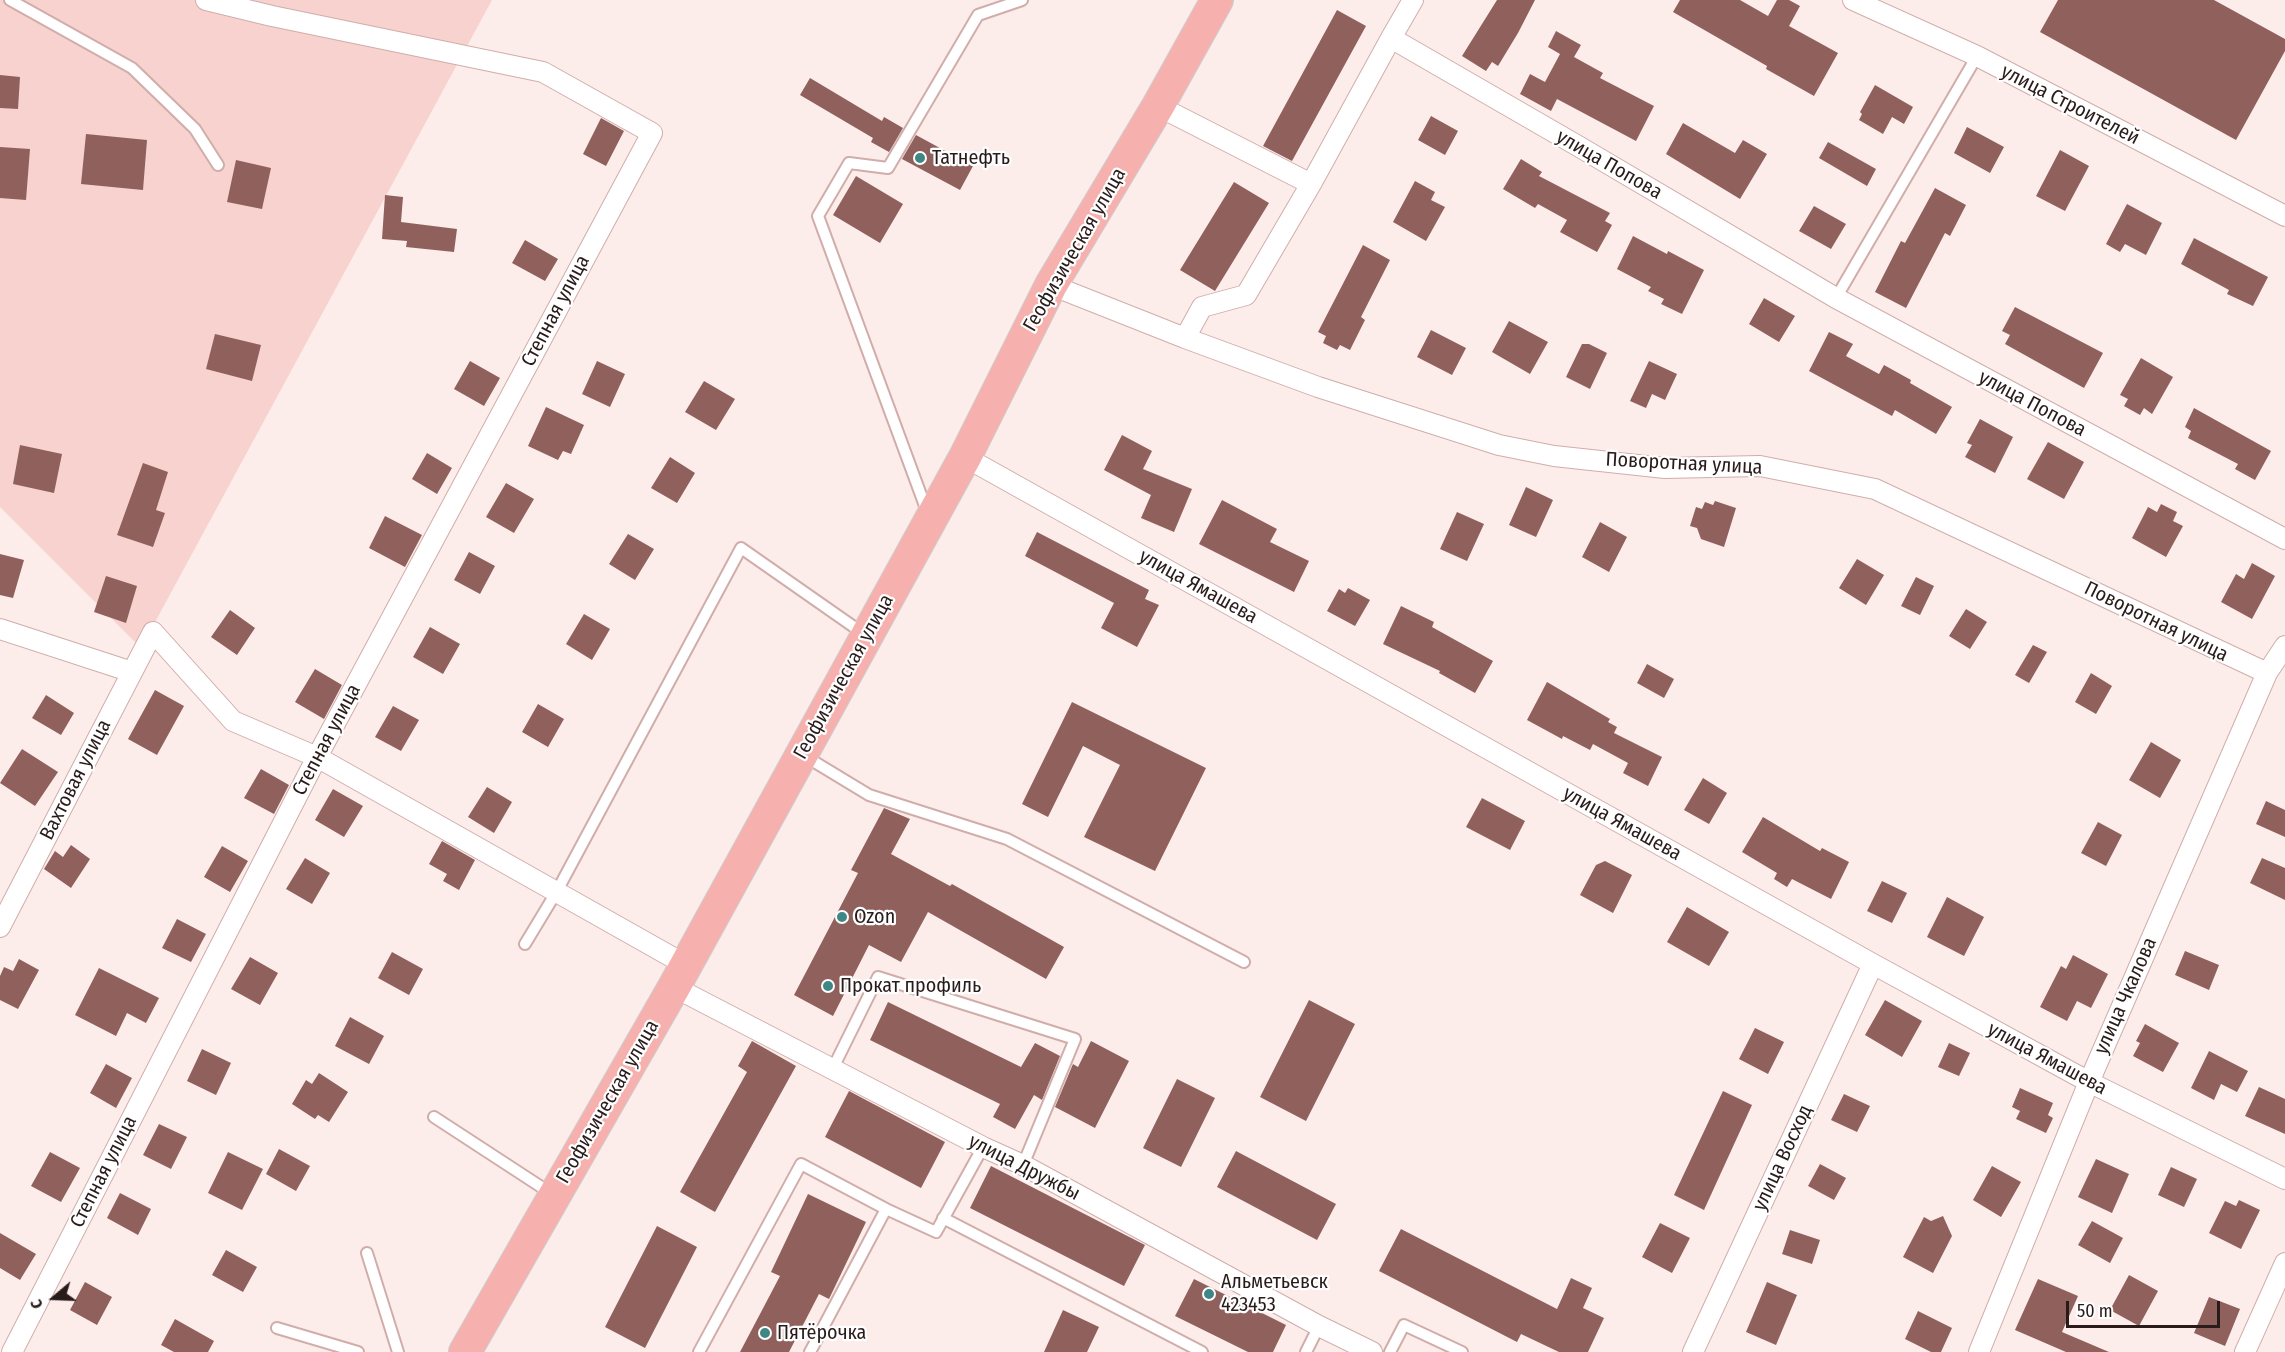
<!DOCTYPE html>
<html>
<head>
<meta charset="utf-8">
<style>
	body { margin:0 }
	#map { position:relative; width:2285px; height:1352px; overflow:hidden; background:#fcedeb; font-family:"Fira Sans Condensed",sans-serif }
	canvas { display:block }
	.north { position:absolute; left:24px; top:1268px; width:60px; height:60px; -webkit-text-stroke:4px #fefefe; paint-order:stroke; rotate:251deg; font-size:16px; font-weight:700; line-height:24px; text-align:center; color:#281b1a }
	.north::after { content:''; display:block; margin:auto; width:21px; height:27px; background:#281b1a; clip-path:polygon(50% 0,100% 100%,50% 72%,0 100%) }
	.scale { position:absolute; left:2066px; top:1301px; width:154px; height:27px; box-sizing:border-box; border:3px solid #281b1a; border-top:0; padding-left:8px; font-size:18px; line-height:21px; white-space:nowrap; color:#281b1a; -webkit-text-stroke:4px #fefefe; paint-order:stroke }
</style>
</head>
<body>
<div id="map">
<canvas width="2285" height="1352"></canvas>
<div class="north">С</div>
<div class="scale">50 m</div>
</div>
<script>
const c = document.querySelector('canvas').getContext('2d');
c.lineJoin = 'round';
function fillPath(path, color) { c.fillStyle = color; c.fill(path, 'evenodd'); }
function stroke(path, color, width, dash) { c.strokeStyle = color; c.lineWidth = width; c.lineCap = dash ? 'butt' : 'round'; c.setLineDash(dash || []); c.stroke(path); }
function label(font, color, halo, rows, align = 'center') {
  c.font = font + ' "Fira Sans Condensed",sans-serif'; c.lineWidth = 4.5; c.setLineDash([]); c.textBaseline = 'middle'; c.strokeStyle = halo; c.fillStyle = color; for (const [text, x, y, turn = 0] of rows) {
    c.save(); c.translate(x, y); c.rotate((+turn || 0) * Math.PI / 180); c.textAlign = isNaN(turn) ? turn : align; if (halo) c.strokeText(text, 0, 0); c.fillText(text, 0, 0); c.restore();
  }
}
fillPath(new Path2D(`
	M0 0H492L141 648 0 507Z`), '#f7d2ce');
fillPath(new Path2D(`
	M1497 0H1535L1518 33 1498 66 1492 62 1486 71 1462 56Z
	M1680 0H1740L1768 16 1777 0H1789L1800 6 1789 26 1838 53 1814 96 1766 69 1767 66 1673 12Z
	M2058 0H2214L2285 39V51L2236 140 2040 32Z
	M1337 10 1366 26 1292 161 1263 146Z
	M1556 31 1581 45 1574 57 1603 73 1600 78 1654 106 1636 141 1557 99 1551 111 1520 94 1530 74 1545 82 1560 54 1548 47Z
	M0 75 20 77 18 109 0 108Z
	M810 78 882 121 884 117 903 128 889 152 871 142 873 138 800 95Z
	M1875 85 1913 107 1904 124 1892 117 1883 134 1859 120 1862 114 1860 112Z
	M1431 116 1458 131 1445 155 1418 140Z
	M601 118 624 131 606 166 583 154Z
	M1683 123 1735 153 1743 140 1767 154 1740 199 1666 154Z
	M1967 127 2004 147 1990 173 1954 153Z
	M86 134 147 140 143 190 81 184Z
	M916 135 973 166 960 190 902 159Z
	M1828 142 1876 169 1867 186 1819 158Z
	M0 147 30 149 26 200 0 198Z
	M2060 150 2089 166 2065 211 2036 196Z
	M1521 159 1542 172 1539 176 1610 213 1605 221 1612 225 1597 252 1560 232 1567 220 1538 204 1535 208 1503 189Z
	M236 160 271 168 262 209 227 202Z
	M856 176 903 204 880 243 833 215Z
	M1415 181 1435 192 1431 200 1445 207 1426 241 1393 222Z
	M1234 182 1269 203 1215 291 1180 270Z
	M1935 188 1966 205 1950 236 1945 233 1906 308 1875 292 1901 241 1905 243Z
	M385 195 403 197 401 222 457 229 454 252 406 247 407 241 382 239Z
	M2127 204 2162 223 2146 255 2125 244 2120 252 2106 244Z
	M1814 206 1846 224 1831 249 1799 231Z
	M1633 236 1667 254 1668 251 1704 270 1682 314 1661 304 1664 299 1648 291 1651 287 1617 269Z
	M2194 238 2268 277 2253 306 2227 294 2229 290 2181 264Z
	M525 240 558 259 545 281 512 263Z
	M1363 245 1390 260 1361 317 1365 320 1350 350 1340 345 1337 350 1323 343 1326 336 1318 332Z
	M1764 298 1795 316 1779 342 1749 324Z
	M2015 307 2103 353 2084 388 2005 344 2010 335 2002 331Z
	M1509 321 1548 342 1530 374 1492 352Z
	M1431 330 1466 348 1452 375 1417 357Z
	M1829 332 1853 344 1846 356 1879 374 1884 365 1911 380 1910 383 1952 407 1936 434 1895 410 1892 416 1809 371Z
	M215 334 261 345 252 381 206 369Z
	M1582 344H1589L1607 353 1590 389 1566 377Z
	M2141 358 2173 377 2152 414 2144 408 2140 415 2124 406 2128 399 2120 395Z
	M470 361 500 378 484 406 454 389Z
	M597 361 625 374 610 407 582 394Z
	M1649 361 1677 374 1665 400 1652 394 1646 408 1630 401Z
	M704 381 735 399 716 430 685 412Z
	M546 407 584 425 571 454 563 451 558 460 528 446Z
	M2194 408 2271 451 2255 480 2235 469 2238 464 2188 438 2191 431 2185 427Z
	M1980 419 2013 437 1995 473 1965 457 1972 445 1967 443Z
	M1122 435 1152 451 1143 469 1192 489 1174 532 1141 518 1151 495 1104 470Z
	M2048 442 2084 462 2064 499 2027 479Z
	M20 445 62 454 54 493 13 484Z
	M427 453 452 468 437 494 412 479Z
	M670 457 695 473 677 503 651 488Z
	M143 463 168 472 156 510 165 513 153 547 117 535Z
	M506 483 534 499 514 533 486 517Z
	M1526 487 1553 500 1536 537 1509 525Z
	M1222 500 1277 529 1270 542 1309 561 1294 592 1199 544Z
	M1715 501 1736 508 1724 547 1701 539 1697 528 1690 526 1696 507 1702 509 1705 502 1713 505Z
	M2161 504 2177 512 2173 521 2183 526 2166 557 2132 538 2148 507 2157 512Z
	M1457 512 1484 524 1467 561 1440 549Z
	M385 516 422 535 405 567 369 548Z
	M1600 522 1627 537 1609 572 1582 557Z
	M1037 532 1149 590 1145 599 1159 605 1137 647 1101 628 1114 603 1025 556Z
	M628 534 654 549 635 580 609 564Z
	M469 552 495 566 480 594 454 580Z
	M0 554 24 560 13 598 0 595Z
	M1857 559 1884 575 1866 605 1839 588Z
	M2252 563 2275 576 2252 619 2221 602 2236 574 2244 579Z
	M106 576 137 586 126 623 94 612Z
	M1916 577 1934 586 1920 615 1901 606Z
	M1348 588 1370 600 1355 626 1327 611 1339 589 1345 593Z
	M1401 606 1434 622 1432 627 1493 661 1475 693 1439 673 1440 671 1383 644Z
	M1966 609 1987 622 1970 649 1949 636Z
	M230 610 255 628 237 655 211 637Z
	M584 614 610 629 592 660 566 644Z
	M430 627 460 644 443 674 413 657Z
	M2033 645 2047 652 2029 683 2015 675Z
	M1647 664 1674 679 1664 698 1637 683Z
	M315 669 342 685 324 719 295 702Z
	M2091 673 2112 686 2096 714 2075 702Z
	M1547 682 1610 719 1608 722 1617 727 1614 733 1662 757 1648 786 1623 773 1628 763 1593 744 1590 750 1563 736 1562 739 1527 720Z
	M155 690 184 706 157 755 128 739Z
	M46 695 74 713 61 735 32 718Z
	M1072 702 1206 768 1155 871 1084 837 1120 765 1083 746 1048 817 1022 804Z
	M538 704 564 719 548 747 522 732Z
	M393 706 419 720 401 751 375 737Z
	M2151 742 2181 760 2160 798 2129 780Z
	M22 749 58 772 35 806 0 783Z
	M261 769 289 785 274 814 244 798Z
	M1703 778 1727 793 1709 824 1684 810Z
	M487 787 512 802 494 833 468 817Z
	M333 789 363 806 344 837 315 820Z
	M1482 798 1525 821 1510 850 1466 827Z
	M2266 801 2285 810V837L2256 824Z
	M884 808 910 819 891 854 950 886 952 884 1064 947 1046 979 928 912 901 962 869 945 833 1016 794 995 858 873 851 870Z
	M1763 817 1820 851 1822 848 1849 862 1831 899 1792 879 1787 887 1774 879 1777 873 1742 852Z
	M2098 822 2122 835 2106 866 2081 853Z
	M442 841 475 860 459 890 443 881 447 874 429 864Z
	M71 845 90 859 71 888 44 869 55 851 63 857Z
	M222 846 248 861 230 892 204 877Z
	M305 858 330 873 312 904 286 889Z
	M2262 858 2285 868V900L2250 883Z
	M1605 861 1632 875 1613 913 1580 895 1596 865Z
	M1882 881 1907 893 1892 923 1867 911Z
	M1947 897 1984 917 1964 956 1927 937Z
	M1687 907 1729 932 1709 966 1667 942Z
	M177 919 206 934 191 962 162 948Z
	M2185 951 2219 965 2209 990 2175 975Z
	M392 952 423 969 409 995 378 978Z
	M2073 955 2108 974 2091 1008 2077 1001 2067 1021 2040 1007 2061 966 2066 969Z
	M250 957 278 973 260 1005 231 989Z
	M19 959 39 970 18 1009 0 1000V976L4 967 13 971Z
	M99 968 159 998 146 1023 127 1013 116 1036 75 1015Z
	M1309 1000 1355 1024 1306 1121 1260 1097Z
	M1885 1000 1922 1021 1902 1057 1865 1035Z
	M888 1002 1021 1067 1035 1043 1060 1056 1042 1100 1034 1095 1015 1129 993 1117 1000 1104 870 1040Z
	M350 1017 384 1036 369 1064 335 1046Z
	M2145 1024 2179 1043 2163 1072 2133 1056 2140 1043 2136 1041Z
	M1755 1028 1784 1042 1768 1074 1739 1059Z
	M752 1041 796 1066 715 1212 680 1192 747 1072 738 1066Z
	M1091 1041 1129 1061 1095 1128 1055 1107 1073 1064 1078 1067Z
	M1949 1043 1970 1053 1959 1076 1938 1067Z
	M202 1049 231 1063 216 1095 187 1081Z
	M2209 1051 2248 1071 2237 1092 2221 1084 2214 1100 2191 1088Z
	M106 1064 132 1078 116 1108 90 1093Z
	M319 1073 348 1092 329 1122 318 1115 315 1119 292 1104 306 1080 312 1084Z
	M1177 1079 1215 1098 1181 1167 1143 1148Z
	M2259 1087 2285 1099V1134L2245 1116Z
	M2020 1088 2053 1103 2048 1115 2053 1118 2046 1133 2016 1119 2020 1111 2012 1107Z
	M849 1091 945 1142 921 1188 825 1137Z
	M1723 1091 1752 1105 1704 1210 1674 1195Z
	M1844 1094 1870 1106 1857 1132 1831 1120Z
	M159 1124 187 1137 171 1169 143 1155Z
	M279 1149 310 1166 296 1191 266 1174Z
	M1236 1151 1336 1204 1317 1240 1217 1187Z
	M50 1152 80 1168 61 1202 31 1186Z
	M228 1152 263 1169 242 1210 208 1193Z
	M2096 1159 2129 1174 2112 1213 2078 1197Z
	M1820 1164 1846 1178 1834 1200 1808 1186Z
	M991 1166 1145 1245 1124 1286 970 1208Z
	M1992 1166 2021 1182 2001 1217 1973 1200Z
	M2171 1167 2197 1179 2184 1207 2158 1195Z
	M120 1193 151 1209 138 1235 107 1218Z
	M808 1194 866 1222 829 1299 819 1294 789 1352H740L780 1276 771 1272Z
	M2239 1200 2260 1210 2241 1249 2209 1233 2225 1201 2236 1206Z
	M1943 1216 1952 1236 1933 1273 1903 1257 1924 1217 1931 1221Z
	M2092 1221 2123 1238 2110 1263 2078 1245Z
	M1660 1223 1690 1238 1672 1273 1642 1257Z
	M657 1226 697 1247 645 1348 605 1327Z
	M1401 1229 1557 1309 1571 1278 1592 1288 1583 1308 1604 1318 1588 1352H1559L1521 1334 1517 1342 1379 1271Z
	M1790 1230 1820 1240 1812 1264 1782 1254Z
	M0 1233 36 1254 20 1280 0 1268Z
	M226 1250 257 1267 243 1292 212 1275Z
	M2129 1275 2158 1291 2139 1326 2110 1310Z
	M1194 1279 1286 1325 1273 1352H1248L1175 1316Z
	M2038 1279 2078 1296 2062 1332 2109 1352H2066L2015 1330Z
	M85 1282 112 1297 97 1325 70 1310Z
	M1767 1282 1797 1295 1776 1345 1746 1332Z
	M2209 1297 2240 1309 2225 1346 2194 1333Z
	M1063 1310 1099 1327 1087 1352H1044Z
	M1918 1311 1952 1328 1941 1352H1931L1905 1339Z
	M175 1319 214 1341 208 1352H174L161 1345Z`), '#90605c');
const lane = new Path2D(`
	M10 0 132 68 195 129 218 165
	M1836 298 1977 56
	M928 514 818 216 849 163 888 168 978 15 1022 0
	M803 755 869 795 1007 839 1244 962
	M525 944 557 891 741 548 864 634
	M832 1070 878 977 1075 1039 1023 1165
	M434 1117 552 1194
	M943 1218 1202 1352
	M367 1253 398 1352
	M277 1328 358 1352
	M699 1352 801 1164 886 1209 936 1232 983 1147
	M810 1352 886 1209
	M1306 1352 1319 1326
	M1390 1352 1404 1325 1462 1352`);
const street = new Path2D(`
	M1853 0 1977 56 2285 216
	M1391 38 1413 0
	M1158 106 1311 184
	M1051 285 1185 338 1202 307 1246 295 1311 184 1391 38 1578 146 1836 298 2285 539
	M1185 338 1318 387 1499 445 1554 456 1665 468 1760 466 1875 489 2267 673
	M965 457 1873 964 2089 1082 2285 1179
	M0 629 132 672
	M0 927 153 632 233 721 317 757 686 965
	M674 987 983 1147 1023 1165 1319 1326 1372 1352
	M12 1352 317 757 652 133 543 72 272 16 206 0
	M1693 1352 1873 964
	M1979 1352 2089 1082 2267 673 2285 646
	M2245 1352 2285 1263`);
const primary = new Path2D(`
	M465 1352 674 987 965 457 1051 285 1158 106 1217 0`);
stroke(lane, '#d1adaa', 14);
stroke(street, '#d1adaa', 22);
stroke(primary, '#d0cdcd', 34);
stroke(lane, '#fff', 10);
stroke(street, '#fff', 20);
stroke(primary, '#f6b1ae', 32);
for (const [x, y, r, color] of [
	[920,158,6,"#3f8784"],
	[842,917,6,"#3f8784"],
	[828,986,6,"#3f8784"],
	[1209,1294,6,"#3f8784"],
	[765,1333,6,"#3f8784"]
]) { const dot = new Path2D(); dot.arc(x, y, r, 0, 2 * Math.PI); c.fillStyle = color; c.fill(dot); stroke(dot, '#fefefe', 2); }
label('20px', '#281b1a', '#fefefe', [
	["улица Строителей",2070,105,27],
	["улица Попова",1609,165,30],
	["Геофизическая улица",1075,250,-60],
	["Степная улица",556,311,-62],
	["улица Попова",2032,404,28],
	["Поворотная улица",1684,464,3],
	["улица Ямашева",1198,587,29],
	["Поворотная улица",2156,622,26],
	["Геофизическая улица",844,677,-61],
	["Степная улица",327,740,-62],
	["Вахтовая улица",76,780,-63],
	["улица Ямашева",1622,824,29],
	["улица Чкалова",2126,996,-66],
	["улица Ямашева",2047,1059,28],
	["Геофизическая улица",608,1102,-60],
	["улица Восход",1783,1158,-65],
	["улица Дружбы",1024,1168,27],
	["Степная улица",104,1172,-63]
]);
label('20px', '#281b1a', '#fefefe', [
	["Татнефть",932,158],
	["Ozon",854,917],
	["Прокат профиль",840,986],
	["Альметьевск",1221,1282],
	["423453",1221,1305],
	["Пятёрочка",777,1333]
], 'left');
</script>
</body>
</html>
